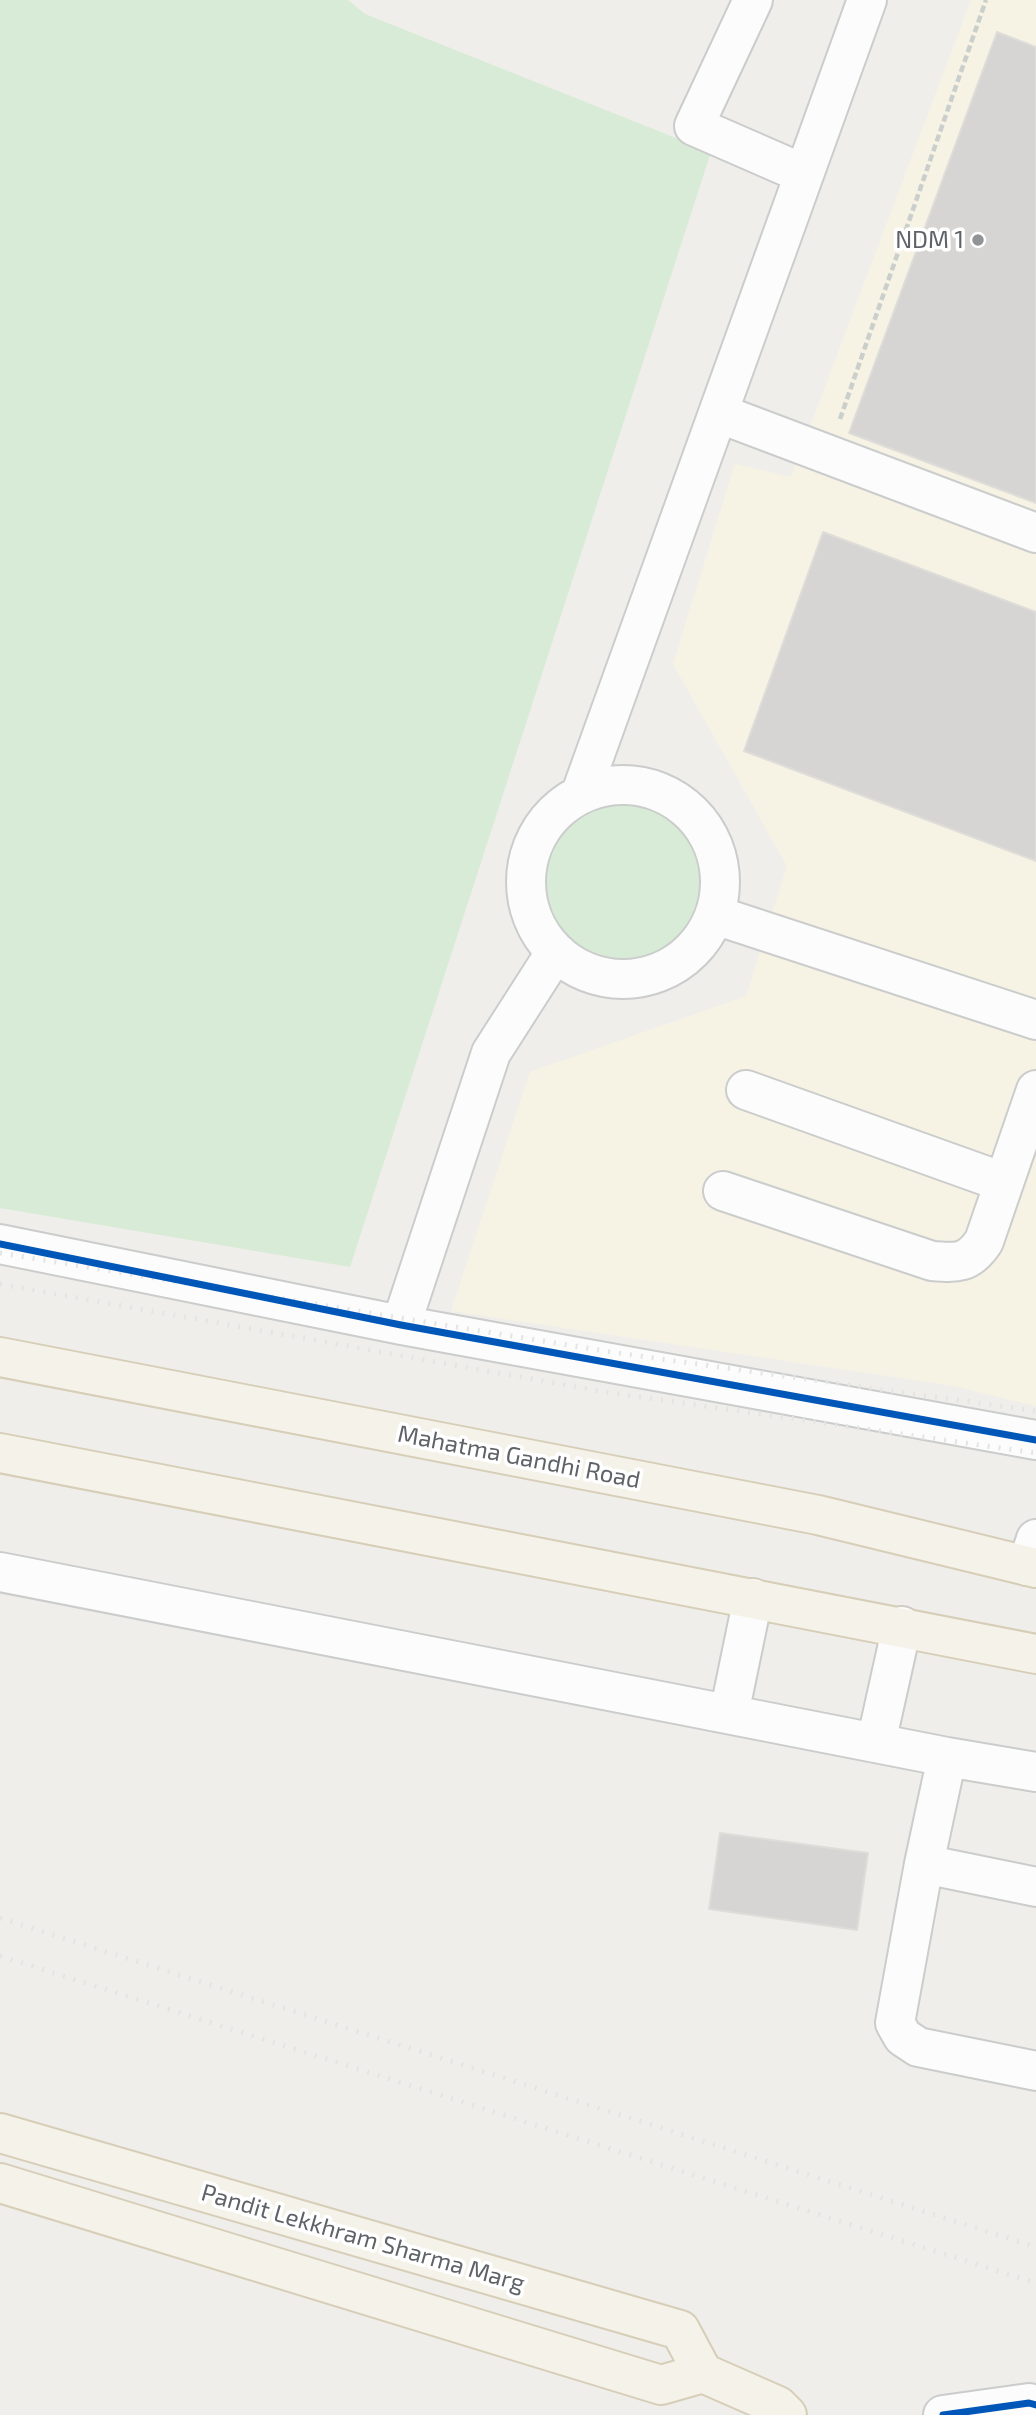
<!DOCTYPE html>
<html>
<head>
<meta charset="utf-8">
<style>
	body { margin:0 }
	canvas { display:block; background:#efeeea }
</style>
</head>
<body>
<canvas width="1036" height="2415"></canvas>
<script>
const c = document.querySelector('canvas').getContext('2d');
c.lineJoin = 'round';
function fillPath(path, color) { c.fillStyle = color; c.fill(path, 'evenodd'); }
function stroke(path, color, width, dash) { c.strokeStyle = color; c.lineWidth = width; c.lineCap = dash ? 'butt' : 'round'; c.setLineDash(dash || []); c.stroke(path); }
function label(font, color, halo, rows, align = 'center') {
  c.font = font + ' "Exo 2",sans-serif'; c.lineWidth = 7; c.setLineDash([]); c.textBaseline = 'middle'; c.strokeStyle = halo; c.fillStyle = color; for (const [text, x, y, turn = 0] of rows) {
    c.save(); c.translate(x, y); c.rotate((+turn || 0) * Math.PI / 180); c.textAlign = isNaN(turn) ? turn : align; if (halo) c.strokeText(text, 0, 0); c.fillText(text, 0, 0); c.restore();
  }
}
fillPath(new Path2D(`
	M971 0H1036V1406L954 1386 451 1311 530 1072 746 996 787 866 673 664 735 464 791 477Z`), '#f7f3e4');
fillPath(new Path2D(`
	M0 0H348L365 14 711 152 350 1267 0 1208Z
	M542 887a84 84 0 1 1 168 0a84 84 0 1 1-168 0Z`), '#d8ebd6');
const building = new Path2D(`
	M997 32 1036 47V503L849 433Z
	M823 532 1036 612V861L744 751Z
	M720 1833 868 1853 857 1930 709 1909Z`);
fillPath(building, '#d6d5d3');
stroke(building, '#deddd9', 2);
const minor = new Path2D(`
	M753 0 694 126 804 174
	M718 413 1036 533
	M526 882a97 97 0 1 1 194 0a97 97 0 1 1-194 0Z
	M581 793 867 0
	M715 915 1036 1020
	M746 1090 1003 1182
	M723 1191 932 1261C957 1263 969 1264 984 1241L1036 1090
	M0 1244 401 1325 1036 1440
	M401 1325 491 1053 555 953
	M1027 1566 1036 1539
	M0 1572 947 1757 1036 1772
	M729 1714 753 1598
	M876 1743 902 1626
	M947 1757 924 1864 895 2023 903 2037 918 2047 1036 2071
	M924 1864 1036 1887
	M943 2415 1029 2403 1036 2405`);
const major = new Path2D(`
	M0 1357 818 1515 1036 1568
	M0 1453 1036 1654
	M0 2133 680 2330 703 2373 778 2406 787 2415
	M0 2183 661 2385 703 2373`);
stroke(minor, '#cbcccc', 42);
stroke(major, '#d7ceb8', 42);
stroke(new Path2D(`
	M840 419 986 0`), '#cacfcc', 4.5, [7, 3.5]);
stroke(minor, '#fdfcfc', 38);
stroke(major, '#f4f2e9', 38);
stroke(new Path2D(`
	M0 1253 611 1352 1036 1411
	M0 1284 605 1392 1036 1453
	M0 1918 1036 2247
	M0 1956 1036 2283`), '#e4e4e4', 5, [2, 9]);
stroke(new Path2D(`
	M0 1244 401 1325 1036 1440
	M943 2415 1029 2403 1036 2405`), '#0057b8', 7);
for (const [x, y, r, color] of [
	[978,240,7,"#919496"]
]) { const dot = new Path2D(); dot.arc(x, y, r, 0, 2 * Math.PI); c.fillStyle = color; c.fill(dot); stroke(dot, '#fff', 2.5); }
label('24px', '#5f6368', '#fff', [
	["NDM 1",964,240]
], 'right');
label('24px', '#5f6368', '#fff', [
	["Mahatma Gandhi Road",519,1457,11],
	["Pandit Lekkhram Sharma Marg",363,2238,16]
]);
</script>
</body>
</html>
